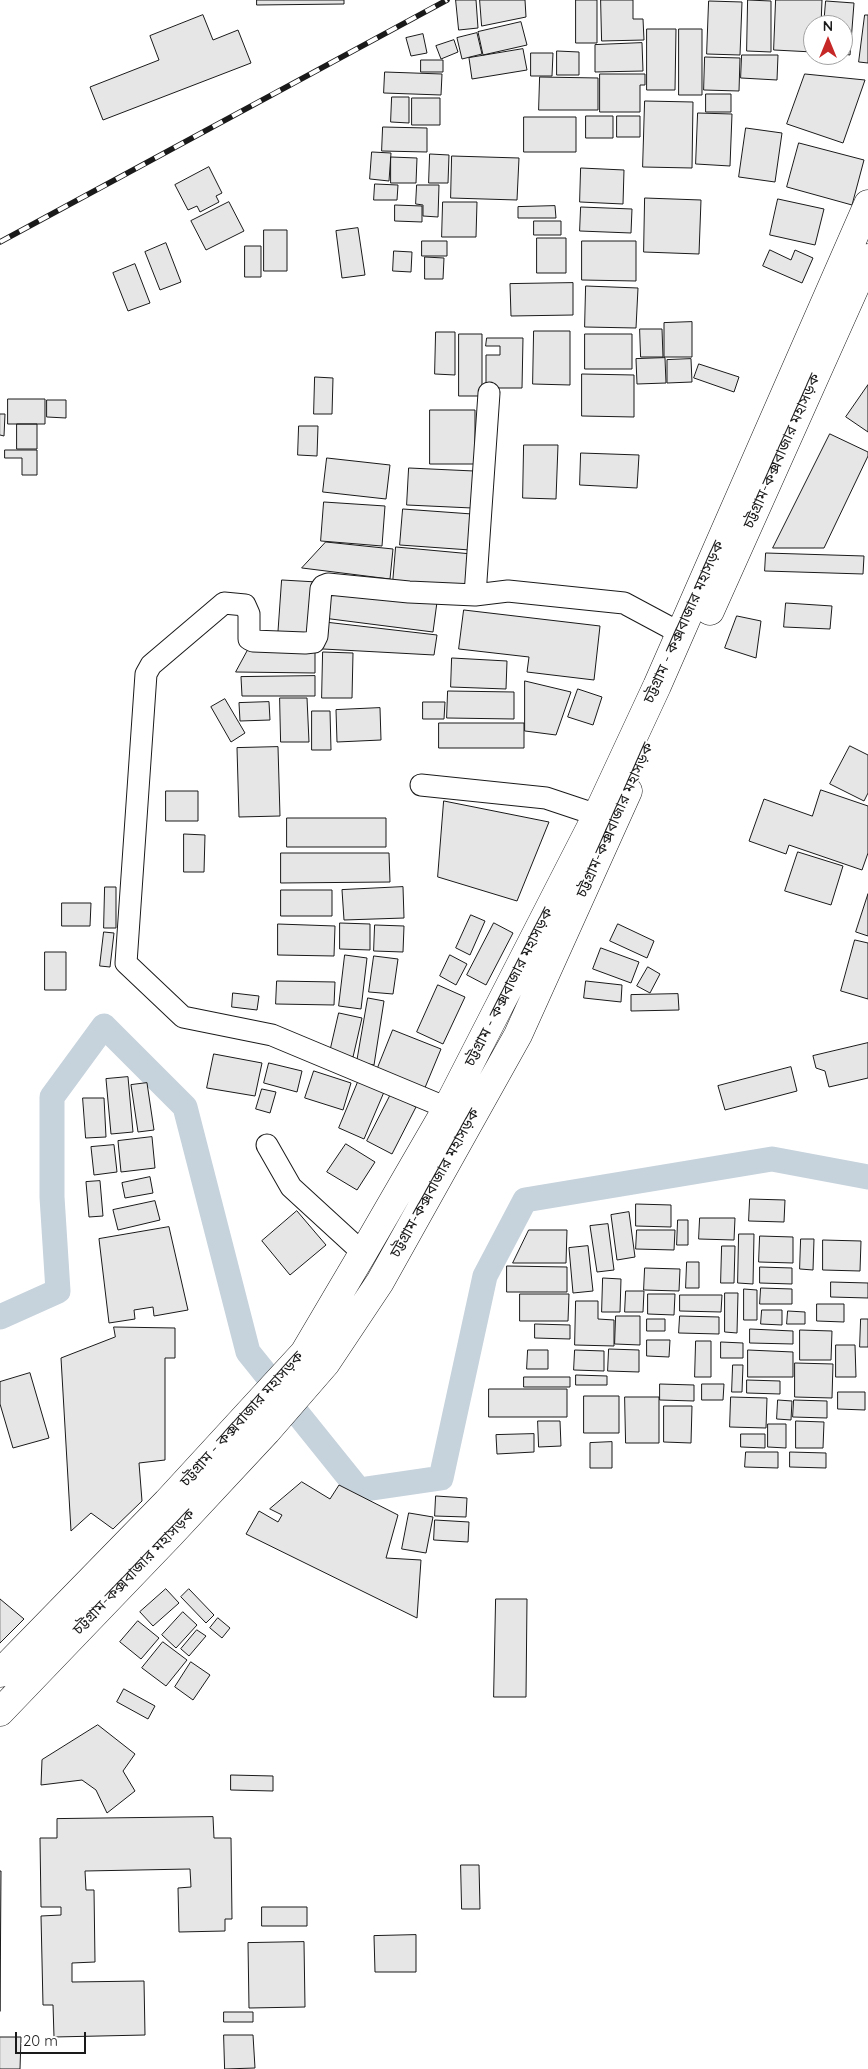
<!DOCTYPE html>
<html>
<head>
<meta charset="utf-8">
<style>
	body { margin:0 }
	#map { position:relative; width:868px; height:2069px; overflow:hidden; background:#fff; font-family:Quicksand,sans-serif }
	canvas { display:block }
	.north { position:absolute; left:803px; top:15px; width:50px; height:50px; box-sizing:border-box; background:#fff; border:1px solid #a3a3a3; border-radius:50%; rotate:0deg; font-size:14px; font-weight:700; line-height:20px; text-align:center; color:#1a1a1a }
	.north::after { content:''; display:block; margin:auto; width:18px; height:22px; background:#c62828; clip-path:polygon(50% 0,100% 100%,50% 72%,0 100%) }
	.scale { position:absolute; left:15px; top:2032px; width:71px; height:22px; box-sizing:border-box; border:2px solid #1a1a1a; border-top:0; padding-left:6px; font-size:15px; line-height:18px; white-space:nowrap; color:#1a1a1a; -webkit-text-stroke:4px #fff; paint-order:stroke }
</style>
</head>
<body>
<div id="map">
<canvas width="868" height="2069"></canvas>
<div class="north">N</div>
<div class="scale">20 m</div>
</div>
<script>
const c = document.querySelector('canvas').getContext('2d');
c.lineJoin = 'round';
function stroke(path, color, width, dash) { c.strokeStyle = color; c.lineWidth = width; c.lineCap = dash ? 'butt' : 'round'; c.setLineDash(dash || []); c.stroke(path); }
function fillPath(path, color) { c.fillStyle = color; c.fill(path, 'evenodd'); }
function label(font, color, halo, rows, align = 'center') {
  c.font = font + ' Quicksand,"Noto Sans Bengali",sans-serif'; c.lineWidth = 4; c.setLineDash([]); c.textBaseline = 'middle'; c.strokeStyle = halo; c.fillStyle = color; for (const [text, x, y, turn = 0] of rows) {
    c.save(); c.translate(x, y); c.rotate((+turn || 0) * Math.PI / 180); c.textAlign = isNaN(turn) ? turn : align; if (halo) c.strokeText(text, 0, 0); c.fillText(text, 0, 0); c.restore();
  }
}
stroke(new Path2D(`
	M0 1317 58 1291 52 1197V1097L104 1026 185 1107 248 1352 359 1490 441 1478 485 1276 525 1200 772 1159 868 1177`), '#c6d2dc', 25);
const building = new Path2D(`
	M257 0H344V4L257 5Z
	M456 0H476L478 28 459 30Z
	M480 0H525L526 17 482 26Z
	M576 0H597V43H576Z
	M601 0H633V19H643L644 40 602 41Z
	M748 0 771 1V52L747 51Z
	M776 0H822L821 25H813V52L774 50Z
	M709 1 742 2 740 55 707 54Z
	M826 1 854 3 850 55 843 54V25H824Z
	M203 15 213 40 238 30 251 63 103 120 90 87 159 60 150 36Z
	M865 15H868V63L859 62Z
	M521 22 527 45 483 55 478 32Z
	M647 29H676L675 90H647Z
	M679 29H702V95H679Z
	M477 33 482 54 462 59 457 38Z
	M423 34 427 53 411 56 406 38Z
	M454 40 458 52 441 59 436 46Z
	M642 43 643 71 595 72V45Z
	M523 49 527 70 472 79 469 58Z
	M557 51 579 52V75H557Z
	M531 53H553L552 76H531Z
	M742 55H778L777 80 741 78Z
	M705 57 740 58 739 91 704 90Z
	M421 60H443V72H421Z
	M385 72 442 74 441 95 384 93Z
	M600 74H645V85H640V112H600Z
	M805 74 865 80 843 143 787 124Z
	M540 77 598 78V110H539Z
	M706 94H731V112H706Z
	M392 97H409V123L391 122Z
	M412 98H440V125H412Z
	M645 101 693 102 692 168 643 167Z
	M698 113 732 114 730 166 696 164Z
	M586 116H613V138H586Z
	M617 116H640V137H617Z
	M524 117H576V152H524Z
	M383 127 427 128V152L382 151Z
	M746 128 782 133 775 182 739 177Z
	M799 143 864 160 852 205 787 187Z
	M372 152 391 153 389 181 370 179Z
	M430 154 449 155 448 183H429Z
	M452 156 519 158 517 200 451 198Z
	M391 157 417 158 416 183H391Z
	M209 167 222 193 216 196 219 202 200 212 197 206 188 210 175 185Z
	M581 168 624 170 623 204 580 202Z
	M375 184 398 185 397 200H374Z
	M417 185H439L438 217 423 216V205L416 204Z
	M645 198 701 200 699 254 644 252Z
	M778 199 824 209 815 245 770 235Z
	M229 202 244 231 206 250 191 221Z
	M443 202H477L476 237H442Z
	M395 205 422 206V222L395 221Z
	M555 206 556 218H518V207Z
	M581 207 632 209 631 233 580 231Z
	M534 221H561V235H534Z
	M358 228 365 275 342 278 336 231Z
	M264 230H287V271H264Z
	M537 238H566V273H537Z
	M422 241H447V256H422Z
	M582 241H636V281L582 280Z
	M166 243 181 282 160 290 145 252Z
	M245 246H261V277H245Z
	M770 250 791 260 795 250 813 258 802 283 763 266Z
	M394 251 412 252 411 272 393 271Z
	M425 257 444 258 443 279H425Z
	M135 264 150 303 128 311 113 273Z
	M573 283V315L511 316 510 284Z
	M586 286 638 288 636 328 585 327Z
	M692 322V357H664V323Z
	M640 329H662L663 357H641Z
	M534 331H570V385L533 384Z
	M436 332H455V375L435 374Z
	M459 334H482V396H459Z
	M585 334H632V369H585Z
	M487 338H523L522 388H486V355H500V346H486Z
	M665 358 666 383 637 384 636 359Z
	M691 359 692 382 667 383V360Z
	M699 364 739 377 734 392 694 378Z
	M582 374 634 375V417L582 416Z
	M315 377 333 378 332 414H314Z
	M868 385V432L846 417Z
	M8 399H45V424H8Z
	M47 400H66V418L47 417Z
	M430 410H475V464H430Z
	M0 414H5L4 436 0 435Z
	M17 424H37V449H17Z
	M299 426H318L317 456 298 455Z
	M830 434 868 452V456L824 548H773Z
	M524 445H558L556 499 523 498Z
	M5 450H37V475H22V458H5Z
	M581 453 639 455 637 488 580 485Z
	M327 458 390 465 386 499 323 492Z
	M409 468 474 471 472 508 407 505Z
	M324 502 385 506 382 546 321 541Z
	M403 509 472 514 470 550 400 545Z
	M326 542 393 549 390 579 302 568Z
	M396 547 472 554 469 590 393 583Z
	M766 553 864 556 863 574 765 571Z
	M282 580 317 582 313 639 278 637Z
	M327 588 437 602 433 632 323 618Z
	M786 603 832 606 830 629 784 627Z
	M464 610 600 626 594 680 527 672 529 657 459 649Z
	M737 616 761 621 756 658 725 648Z
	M325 622 437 635 434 655 323 649Z
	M249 648 315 649V673L236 672Z
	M323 652 353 653 352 698H322Z
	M452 658 507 661 506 689 451 687Z
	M315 676V696H242L241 677Z
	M525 681 571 692 556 735 525 731Z
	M578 689 602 697 593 725 568 717Z
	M448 691 514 692V719L447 718Z
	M280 698H307L309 742H281Z
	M225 699 245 733 231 742 211 707Z
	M269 702 270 720 240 721 239 703Z
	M423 702H445L444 719H423Z
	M380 708 381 740 337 742 336 710Z
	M312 711H330L331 750H312Z
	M439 723H524V748H439Z
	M850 746 868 755V793L864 801 830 784Z
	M278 747 280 816 239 817 237 748Z
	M821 790 868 806V853L862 870 789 845 786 854 749 841 764 799 812 816Z
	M166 791H198V821H166Z
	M444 801 549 822 517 901 438 877Z
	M287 818H386V847H287Z
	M184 834 205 835 204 872H184Z
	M798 852 843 866 831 905 785 891Z
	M281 853H389L390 882 281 883Z
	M105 887H116V928H104Z
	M403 887 404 918 344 920 342 890Z
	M281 890H332V916H281Z
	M868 894V936L856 932Z
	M62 903H91L90 926H62Z
	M471 915 485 921 470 955 456 948Z
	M340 923 370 924V950L340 949Z
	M494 923 513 933 486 985 467 975Z
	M278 924 335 926 334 956 278 955Z
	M618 924 654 941 647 958 610 941Z
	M375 925 404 926 403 952 374 951Z
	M104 932 114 933 110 967 100 966Z
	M855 940 868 943V999L841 991Z
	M601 948 639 962 631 983 593 969Z
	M45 952H66V990H45Z
	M345 955 367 958 361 1009 339 1006Z
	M450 955 467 964 456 985 440 976Z
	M374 956 398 959 393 994 369 992Z
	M648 967 660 974 650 993 637 986Z
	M277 981 335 982 334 1005 276 1004Z
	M586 981 622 985 621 1002 584 998Z
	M438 985 465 997 443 1044 417 1032Z
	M233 993 259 996 257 1010 232 1007Z
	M678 994 679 1010 631 1011V995Z
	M368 998 384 1001 374 1065 357 1062Z
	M339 1013 362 1018 353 1057 330 1052Z
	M393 1030 441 1049 424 1090 377 1070Z
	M868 1043V1078L829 1087 825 1071 816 1068 813 1056Z
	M214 1054 262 1063 255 1096 207 1088Z
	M269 1063 302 1071 297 1092 264 1083Z
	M791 1067 797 1091 725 1110 718 1086Z
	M314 1071 351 1083 343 1110 305 1098Z
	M128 1077 133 1132 111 1134 106 1079Z
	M358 1082 384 1092 364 1139 339 1128Z
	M147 1083 154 1130 138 1132 131 1085Z
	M262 1089 276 1092 270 1113 256 1109Z
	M391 1094 416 1107 392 1154 367 1141Z
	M83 1098H104L106 1137 86 1138Z
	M152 1137 155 1168 121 1172 118 1141Z
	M346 1144 375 1162 357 1190 327 1172Z
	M114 1145 117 1172 94 1175 91 1147Z
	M150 1177 153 1193 125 1198 122 1183Z
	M100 1181 103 1216 89 1217 86 1182Z
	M750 1199 785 1200 784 1222 749 1221Z
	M155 1201 160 1220 118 1230 113 1210Z
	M636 1204 671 1205V1227L636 1226Z
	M297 1211 326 1245 290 1275 262 1241Z
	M629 1212 635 1257 617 1260 611 1215Z
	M700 1218H735L734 1240 699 1239Z
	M678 1220H688V1245H677Z
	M608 1224 614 1270 597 1272 590 1226Z
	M169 1227 188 1310 154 1316 153 1307 134 1310 135 1319 109 1323 99 1239Z
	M529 1230H567L566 1263H513Z
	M637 1230H675L674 1250 636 1249Z
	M739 1234H754L753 1284 738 1283Z
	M760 1236 793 1237V1263L759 1262Z
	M801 1239H814L813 1270 800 1269Z
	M823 1240 861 1241 860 1271 823 1270Z
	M588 1246 593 1291 573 1293 569 1248Z
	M722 1246H735L734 1283H721Z
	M687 1262H699V1288H686Z
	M507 1266 567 1267V1292H507Z
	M760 1267 792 1268V1284L760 1283Z
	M645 1268 680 1269 679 1291 644 1290Z
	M603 1278 621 1279 620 1312H602Z
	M831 1282 868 1283V1298L831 1297Z
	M761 1288 792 1289V1304H760Z
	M744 1289 757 1290V1320H744Z
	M626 1291H644L643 1312H625Z
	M725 1293H738L737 1333 725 1332Z
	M520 1294H569L568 1321H520Z
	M648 1294H675L674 1315 648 1314Z
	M680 1295H722L721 1312 680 1311Z
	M576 1301H598V1319L614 1320V1346L575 1345Z
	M817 1304H844V1322L817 1321Z
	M762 1310H782V1325L761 1324Z
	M788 1311 805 1312V1324H787Z
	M616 1316H640V1345L615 1344Z
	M680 1316 719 1317V1334L679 1333Z
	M647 1319H665V1331H647Z
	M861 1319H868V1347H860Z
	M535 1324 570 1325V1339L535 1338Z
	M114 1327 175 1328V1358H165V1460L139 1463 142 1501 113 1529 91 1513 71 1531 61 1358 115 1337Z
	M750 1329 793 1331V1344L750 1343Z
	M800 1330 832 1331 831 1360H800Z
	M647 1340H670L669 1357 647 1356Z
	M696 1341H711V1377H695Z
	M721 1342 743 1343V1358H721Z
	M836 1345H855L856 1377H836Z
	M609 1349 639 1350V1372L608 1371Z
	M528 1350H548V1369H527Z
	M575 1350 604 1351V1371L574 1370Z
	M748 1350 793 1352V1377H748Z
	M795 1363 833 1364 832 1398 795 1397Z
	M733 1365H743L742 1392H732Z
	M30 1373 49 1438 13 1448 0 1404V1382Z
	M576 1375 607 1376V1385H576Z
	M524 1377H570V1387H524Z
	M747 1380 780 1381V1394L747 1393Z
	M660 1384 694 1385V1401L660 1400Z
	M702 1384H724L723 1400H702Z
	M489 1389H567V1417H489Z
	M838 1392H865V1410L838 1409Z
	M584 1396H619V1433H584Z
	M625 1397H659V1443H626Z
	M731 1397 767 1398 766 1428 730 1427Z
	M778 1400 792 1401 791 1420 777 1419Z
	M794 1400 827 1401V1418L793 1417Z
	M664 1406H692L691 1443 664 1442Z
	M538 1421H560L561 1446 539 1447Z
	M796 1421 824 1422 823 1448H796Z
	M768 1424H786V1448L768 1447Z
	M534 1434V1452L497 1454 496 1435Z
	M741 1434H765V1448L741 1447Z
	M612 1442V1468H590V1443Z
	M746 1452H778V1468L745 1467Z
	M790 1452 826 1453V1468L790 1467Z
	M302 1482 330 1499 339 1485 398 1515 386 1558 421 1560 417 1618 246 1534 259 1511 278 1522 282 1515 270 1509Z
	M436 1496 467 1498 466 1517 435 1516Z
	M409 1513 433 1517 426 1553 402 1549Z
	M435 1520 469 1522 468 1542 434 1540Z
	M166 1589 179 1603 153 1626 140 1612Z
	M189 1589 214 1615 206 1623 181 1597Z
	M0 1599 24 1619 0 1643Z
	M496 1599H527L526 1697H494Z
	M183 1612 197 1625 176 1648 162 1635Z
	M218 1618 230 1628 222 1638 210 1628Z
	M138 1621 159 1638 141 1659 120 1642Z
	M197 1630 206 1636 189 1656 181 1649Z
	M163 1642 187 1660 166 1686 142 1668Z
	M191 1662 210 1675 193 1700 175 1687Z
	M124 1689 155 1706 148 1719 117 1702Z
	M98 1725 135 1754 123 1771 135 1791 107 1813 96 1790 82 1780 41 1785 42 1760Z
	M231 1775 273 1776V1791L231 1790Z
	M213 1817 214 1838H231L232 1919H225V1931L179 1932 178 1888 191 1887 190 1869 85 1871 86 1890H94L95 1962 72 1963V1982L144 1981 145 2035 54 2037 53 2005H43L41 1916 61 1915V1907H41L40 1838H57V1819Z
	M461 1865H479L480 1909H462Z
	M0 1871H1L0 2011Z
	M262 1907H307V1926H262Z
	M416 1935V1972H375L374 1936Z
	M304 1942 305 2007 249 2008 248 1943Z
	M224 2012H253V2022H224Z
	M224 2035H253L255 2068 225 2069Z
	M0 2037H21L20 2069H0Z`);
fillPath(building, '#e6e6e6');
stroke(building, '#1a1a1a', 1);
const street = new Path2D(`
	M475 595 489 393
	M421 785 546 798 597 815
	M447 1108 272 1035 183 1017 126 963 146 674 151 665 224 603 245 605 249 614V639L253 641 305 643 314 642 317 636 321 589 323 586 328 584 409 592 475 595 508 591 624 603 680 633
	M267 1145 291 1187 363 1253`);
const highway = new Path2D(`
	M710 611 868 258
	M0 1673 167 1502 304 1353 363 1253 447 1108 597 815 657 686 868 204
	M0 1712 170 1535 267 1431 326 1363 380 1282 518 1035 628 791`);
stroke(street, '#1a1a1a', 23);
stroke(highway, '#1a1a1a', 29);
stroke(street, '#fff', 21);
stroke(highway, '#fff', 28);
const rail = new Path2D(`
	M0 242 447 0`);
stroke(rail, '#1a1a1a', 5.5);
stroke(rail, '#fff', 4, [11]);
label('15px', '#1a1a1a', '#fff', [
	["চট্টগ্রাম-কক্সবাজার মহাসড়ক",782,451,-66],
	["চট্টগ্রাম - কক্সবাজার মহাসড়ক",684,622,-66],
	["চট্টগ্রাম-কক্সবাজার মহাসড়ক",615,820,-66],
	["চট্টগ্রাম - কক্সবাজার মহাসড়ক",509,987,-63],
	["চট্টগ্রাম-কক্সবাজার মহাসড়ক",435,1183,-61],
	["চট্টগ্রাম - কক্সবাজার মহাসড়ক",242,1419,-48],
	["চট্টগ্রাম-কক্সবাজার মহাসড়ক",134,1572,-46]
]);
</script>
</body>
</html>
